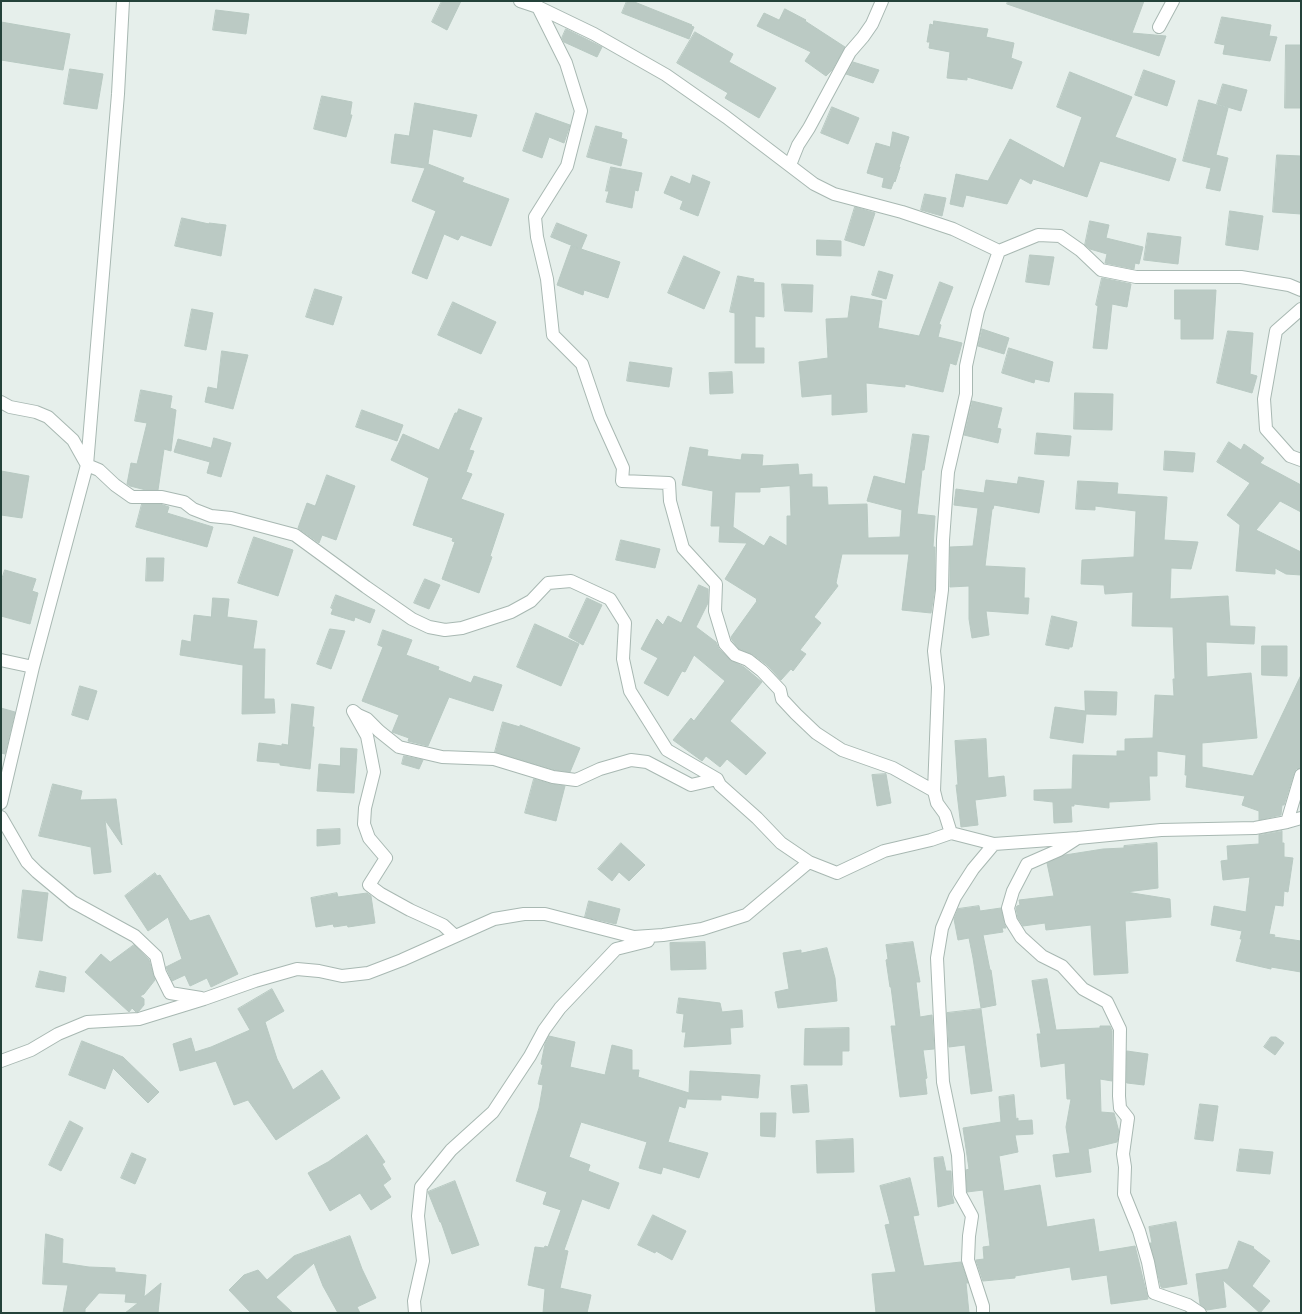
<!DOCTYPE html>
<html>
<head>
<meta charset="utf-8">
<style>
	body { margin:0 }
	#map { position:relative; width:1302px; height:1314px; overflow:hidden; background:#e6efeb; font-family:Roboto,sans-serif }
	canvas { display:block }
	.frame { position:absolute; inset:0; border:2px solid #24423a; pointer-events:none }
</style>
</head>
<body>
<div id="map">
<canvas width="1302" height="1314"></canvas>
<div class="frame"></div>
</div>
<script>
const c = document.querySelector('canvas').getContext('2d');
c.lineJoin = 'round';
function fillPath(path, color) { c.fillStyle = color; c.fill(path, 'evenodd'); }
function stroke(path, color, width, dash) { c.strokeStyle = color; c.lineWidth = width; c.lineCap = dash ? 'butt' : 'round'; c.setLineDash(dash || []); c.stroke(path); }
const building = new Path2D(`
	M442 1H461L447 30 432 22Z
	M627 1H632L692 25 691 26 694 27 689 39 622 13Z
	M1008 1H1144L1132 33 1166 36 1159 56 1007 4Z
	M785 9 806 20 805 21 845 47 832 70 826 76 805 61 811 52 757 26 764 13 779 20Z
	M216 10 249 14 246 34 213 30Z
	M1222 17 1271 25 1269 36 1277 37 1270 61 1223 54 1225 45 1215 43Z
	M934 21 988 29 986 37 1014 43 1011 58 1022 62 1012 89 967 77V80L947 78 950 52 929 48 930 42H927L930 24 933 25Z
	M1 22 70 34 63 70 1 60Z
	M566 29 602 47 597 57 564 42 562 38Z
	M695 32 733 54 729 62 776 88 759 118 725 98 728 93 677 63Z
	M1286 45H1301V108H1285Z
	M853 62 879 70 873 83 846 74Z
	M70 69 103 74 97 109 64 104Z
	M1144 70 1175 81 1167 106 1135 95Z
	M1070 72 1132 97 1115 137 1176 159 1169 181 1100 161 1087 197 1033 179 1031 184 1020 178 1007 204 966 195 963 207 950 204 956 174 988 181 1010 139 1064 168 1082 117 1057 107Z
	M1223 84 1247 90 1241 111 1217 104Z
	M322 96 352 102 350 115H352L346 137 314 129Z
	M1199 100 1228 108 1216 155 1228 158 1220 191 1206 188 1211 168 1183 161Z
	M415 103 477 115 471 137 433 129 428 164 464 178 462 182 509 199 491 246 461 235 458 240 444 234 427 279 412 273 436 211 412 201 425 168 391 163 395 134 409 136Z
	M832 107 859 118 848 144 821 133Z
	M536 113 570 125 564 143 549 137 542 158 523 151Z
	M596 126 622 133 621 138 627 140 621 166 587 157Z
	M893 132 909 137 899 167H900L895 182 894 181 891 189 882 187 884 178 867 173 876 143 890 147Z
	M1277 155 1301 156V214L1273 212Z
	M611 167 642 173 638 191 635 190 632 208 606 202 609 191H606Z
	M693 175 710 182 698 216 680 209 683 201 664 193 671 176 690 184Z
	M925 194 946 198 942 216 921 210Z
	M855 207 875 213 864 246 845 240Z
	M1230 211 1263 216 1258 250 1226 245Z
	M182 218 209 224V223L226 225 221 256 175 246Z
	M1090 221 1109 225 1106 238 1143 247 1139 264 1135 263 1134 269 1105 263 1107 254 1090 249 1085 245Z
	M557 223 587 235 581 249 620 262 608 298 584 290 583 295 557 285 571 246 578 248 551 237Z
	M1148 233 1181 237 1178 264 1144 260Z
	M817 240 841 241V256L817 255Z
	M1030 255 1054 257 1049 285 1026 282Z
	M684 256 720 272 704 309 668 293Z
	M879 271 893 275 886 299 872 295Z
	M738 276 754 279 753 282 764 283V317L755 316V348H764V363H735V313L730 312Z
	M1102 278 1131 284 1127 307 1112 304 1107 349 1093 348 1098 306 1096 305Z
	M940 282 953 287 939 324 941 325 938 337 962 343 956 365 950 363 943 392 905 384V387L866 383 867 412 832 415V394L802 397 799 362 828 358 826 319 848 318 851 296 882 301 878 328 919 336Z
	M782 284 813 285 812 312 785 311Z
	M315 289 342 297 333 325 306 317Z
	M1175 290H1216L1213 339H1181V319H1175Z
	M453 302 496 322 481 354 438 335Z
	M192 309 213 313 206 350 185 346Z
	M982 329 1009 338 1004 354 978 346Z
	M1228 331 1253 333 1250 374 1257 376 1252 393 1217 383Z
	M1009 348 1053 362 1049 382 1035 379 1034 383 1002 373Z
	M222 351 248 355 233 409 205 402 208 387 217 389Z
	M630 362 672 368 669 387 627 381Z
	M732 372 733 393 710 394 709 373Z
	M141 390 172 396 170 408 176 410 171 451 164 449 158 490H146L130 486 127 484 131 463 137 464 147 423 135 421Z
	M1075 393 1113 394 1112 430 1074 429Z
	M972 401 1002 408 997 428 1001 429 998 443 964 435Z
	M459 409 482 418 469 450 474 451 466 472 472 474 461 499 504 514 490 556 492 557 479 593 442 579 455 542 452 541 453 538 413 525 429 478 391 460 403 434 439 450 455 413H457Z
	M362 410 403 425 397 441 356 427Z
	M1037 433 1071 436 1069 456 1035 454Z
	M913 434 929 436 924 470H922L917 514 935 516 933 547H935V587L931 613 902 610 909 554H842L836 583 838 586 814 617 821 623 800 650 806 654 793 671 791 669 781 680 767 665 752 654 739 649 732 640 731 637 757 601 756 600 757 599 725 579 747 543 719 542 720 526H711L713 491 682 485 690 447 708 450 707 456 741 460 742 454 763 455 762 466 798 464 799 475 812 474V487H827L828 505 867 504 868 538 900 537 902 510 867 501 874 476 905 484ZM790 486 791 516H787V546L770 536 764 546 733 527 735 492H760V488Z
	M214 438 231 443 221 477 207 473 210 462 174 452 178 439 211 448Z
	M1229 442 1241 450 1244 444 1264 458 1260 463 1301 485V512L1280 501 1256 530 1301 552V575L1286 574 1275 568V574L1236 571 1240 525 1227 515 1250 483 1217 462Z
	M1165 451 1195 453 1193 472 1164 470Z
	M1 471 29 476 22 518 1 515Z
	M327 475 355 486 336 540 322 535 319 543 298 528 307 503 315 506Z
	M1019 477 1044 481 1039 513 994 505 993 509H992L985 566 1025 568 1024 598H1029L1028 614 986 611 989 635 972 638 969 619V586L950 587V547L973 546 978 508 954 505 956 489 984 493 986 480 1017 484Z
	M1078 481 1118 483 1117 494 1167 497 1164 540 1198 542 1191 569 1171 568 1170 599 1228 596 1230 626 1255 627 1254 644 1206 642 1207 677 1251 673 1257 738 1202 743V767L1253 776 1301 675V768L1296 769 1294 773 1284 805H1282L1281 815 1259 820V811L1242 805 1245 796 1186 787 1187 775H1185L1186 755 1157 751V776H1149L1150 800 1109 802V808L1074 804V806H1071L1072 822 1054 823 1053 802 1034 800V790L1072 789 1073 755 1117 756V751H1125V739L1153 738 1155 695 1174 696 1173 679H1175L1173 627 1132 626 1133 592 1105 594 1104 585 1081 584 1082 560 1134 557 1136 511 1095 506V510L1076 509Z
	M142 504H160L169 507 167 513 213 527 207 547 136 527Z
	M254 537 293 550 278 596 238 583Z
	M621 540 660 549 655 568 616 560Z
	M147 558H164L163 581H146Z
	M5 570 36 579 32 591 38 593 30 624 1 616V582Z
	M425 579 440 585 429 609 414 603Z
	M699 585 708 589V603L696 627 716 642 719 649 730 660 744 667 762 682 730 721 766 753 746 775 727 759 720 767 706 756 702 761 673 740 691 718 694 721 725 681 694 655 685 672 682 671 668 696 644 683 658 658 641 649 657 619 663 625 668 616 681 623Z
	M336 595 375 610 370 623 355 617 354 621 331 614 333 609 331 608Z
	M213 598 229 599 227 617 257 621 253 649H265L264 699H274L275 713 242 714 243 665 180 655 182 640 191 642 194 615 211 617Z
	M587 598 602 605 583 645 569 637Z
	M1052 616 1077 622 1072 647H1069V649L1046 645Z
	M535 624 579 644 561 686 517 667Z
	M330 629 345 631 331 669 317 664Z
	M383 630 412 640 406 655 439 667 438 670 471 683 474 676 502 685 493 711 449 697 428 746 408 741 409 738 392 732 399 715 362 701 383 647 378 645Z
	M1262 646H1287V676L1262 675Z
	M80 686 97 691 88 720 72 715Z
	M1085 691 1117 692 1116 715 1086 714 1083 743 1050 738 1055 707 1085 711Z
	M292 704 314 707 312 727H314L310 769 280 765V763L257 761 259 743 282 746V744L288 745Z
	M1 708 15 712 5 754 1 753Z
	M503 722 520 727V725L580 748 570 772 555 770 495 752Z
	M986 739 988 778 1004 776 1006 796 975 800 978 825 961 827 956 785H958L955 741Z
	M341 748 357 749 354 793 317 791 319 764 340 766Z
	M404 756 423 760 419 769 402 764Z
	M886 774 891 803 877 806 872 775Z
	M534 779 551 784 565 786 556 821 525 813Z
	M53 784 82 791 80 800 116 799 122 845 105 820 111 872 94 874 91 847 39 836Z
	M340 829V844L317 846V830Z
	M1282 831V843H1284V857L1293 858 1288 892 1284 891 1283 906 1275 905 1269 934 1275 935 1274 937 1301 941V972L1271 967V969L1236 961 1242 939H1240L1242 931 1211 925 1214 906 1246 912 1250 877 1223 880 1221 861 1228 860 1227 846 1259 844V835Z
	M621 843 645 865 629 881 619 872 612 881 598 869Z
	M1157 843 1158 888 1126 892 1170 899 1171 917 1125 921 1128 973 1094 975 1091 925 1046 930 1045 923 1023 926 1018 918 1016 908 1017 906 1020 905 1019 900 1054 896 1047 863 1065 855 1103 849 1124 848V846Z
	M155 873 157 876 160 875 190 921 209 915 238 974 211 987 207 978 190 986 185 975 172 981 166 967 182 959 168 917 148 931 125 896Z
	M23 890 48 893 42 941 18 938Z
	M337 893 338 897 367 893 371 896 375 923 348 927 347 925 334 927 333 924 316 927 311 898Z
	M589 901 620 909 616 924 585 917Z
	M979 906 980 911 1001 908 1004 923 1006 928H1002L1003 932 983 935 990 970H991L996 1005 981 1008 973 958 969 938 958 940 954 919 958 909Z
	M705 942 706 969 671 970 670 943Z
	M913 942 920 982H916L920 1017 932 1015 934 1049 923 1050 927 1078 925 1079 927 1094 900 1097 891 1026H896L891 987H890L886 960 888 959 886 945Z
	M134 945 149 960 155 980 144 994 140 996 144 999V1005L139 1011 136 1012 132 1008 129 1012 85 972 101 954 110 962Z
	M827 948 835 978 837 1001 778 1008 775 992 789 989 783 953 801 950V953Z
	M40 971 66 977 64 992 36 987Z
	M1047 979 1056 1030 1100 1028V1026H1110L1112 1031V1081L1100 1079 1101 1112 1114 1113 1119 1132 1117 1142 1088 1149 1091 1172 1056 1177 1053 1155 1070 1153 1066 1127 1071 1099H1067L1065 1063 1041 1067 1037 1034H1041L1032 981Z
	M272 989 284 1011 265 1022 277 1059 293 1090 322 1070 340 1098 276 1140 248 1100 234 1105 216 1061 180 1071 173 1044 191 1038 195 1052 211 1047 250 1030 238 1009Z
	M679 998 720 1003 722 1012 742 1010 743 1027 730 1028 731 1044 684 1047 686 1032H682L684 1014 677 1013Z
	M981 1009 992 1091 971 1094 965 1045 949 1047 947 1013Z
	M849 1028V1051H842V1065H804L805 1029Z
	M549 1036 575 1042 570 1067 605 1075 612 1045 632 1050V1070H639L638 1077 689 1093 690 1071 760 1075 758 1098 721 1095V1100L688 1099V1096L685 1108 679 1106 668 1142 708 1153 699 1178 663 1167 661 1174 639 1168 647 1142 581 1122 569 1157 590 1165 588 1171 619 1183 609 1209 582 1199 564 1250 568 1251 560 1288 591 1295 587 1313H543L545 1289 528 1285 535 1247 544 1248 545 1246 548 1247 561 1210 543 1204 547 1192 516 1181 539 1108 543 1085 538 1084 543 1065 541 1064 545 1044Z
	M1271 1037H1276L1284 1043 1275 1055 1264 1047Z
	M82 1041 123 1057 159 1092 148 1103 113 1068 105 1089 69 1075Z
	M1127 1051 1148 1054 1144 1085 1127 1083Z
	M807 1085 809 1112 793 1113 791 1086Z
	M1014 1095 1016 1119 1018 1118V1121L1032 1120 1033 1134 1015 1135 1018 1152 999 1156 1004 1191 1040 1185 1047 1227 1094 1219 1099 1252 1135 1246 1148 1299 1111 1304 1107 1275 1072 1280 1070 1267 1015 1276V1278L983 1281 976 1260 984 1259 983 1247 990 1246 983 1190 967 1192 966 1170 969 1169 963 1128 1001 1122 999 1097Z
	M1200 1104 1218 1106 1213 1141 1195 1139Z
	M761 1113H776L775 1137 761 1136Z
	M70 1121 83 1128 61 1171 49 1165Z
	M367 1135 385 1162 382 1164 391 1179 383 1185 391 1197 371 1210 360 1193 330 1211 308 1173 328 1162Z
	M853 1139 854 1172 817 1173 816 1141Z
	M1240 1149 1273 1152 1270 1174 1237 1171Z
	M132 1153 146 1159 135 1184 121 1178Z
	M943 1157 946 1171H951L952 1195 954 1203 938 1207 934 1158Z
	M910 1178 919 1215 913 1216 924 1266 961 1262 968 1283H966L969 1313H876L872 1274 896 1272 885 1225 890 1224 880 1186Z
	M455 1181 479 1245 452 1254 441 1222H440L428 1192Z
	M653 1215 686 1231 672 1260 656 1251 655 1253 638 1245Z
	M1176 1222 1187 1284 1163 1288 1161 1287 1150 1243H1152L1149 1227Z
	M46 1234 63 1239 62 1263 89 1267 115 1268V1272L146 1275 144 1297 161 1283 158 1313H125L138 1303 125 1302 126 1294 99 1293 85 1309V1313H63L68 1285 43 1284Z
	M350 1236 362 1269 376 1298 357 1307 360 1313H338L323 1286 314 1263 276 1297 293 1313H251L229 1290 244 1275 258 1270 267 1280 294 1256Z
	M1239 1241 1254 1247 1253 1248 1270 1261 1252 1286 1270 1301 1260 1313 1223 1280 1226 1307 1207 1310 1200 1304 1196 1274 1228 1269Z`);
fillPath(building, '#bbcac4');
stroke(building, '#b8c9c2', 1);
const street = new Path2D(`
	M520 1 538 7 594 34 666 75 726 117 814 184 834 194 902 212 953 229 999 251
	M538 7 566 63 581 111 567 166 535 217 537 237 547 279 553 335 582 364 600 417 623 468 622 481 669 483 670 501 683 548 716 584 715 611 725 644 735 655 748 660 762 671 780 690 782 699 796 714 816 733 842 750 893 768 934 791
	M1159 27 1173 1
	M790 165 798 145 809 128 850 52 863 37 872 24 882 1
	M1301 309 1276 331 1264 399 1266 429 1290 456 1301 460
	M1 402 10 407 36 412 48 417 73 440 87 465 99 470 115 485 132 497H162L184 502 193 509 211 516 231 518 295 535 366 587 412 619 429 627 445 630 462 628 511 612 531 601 548 583 571 581 610 599 625 623 623 659 630 691 667 750 717 779 720 785 757 818 781 843 809 862
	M1 660 33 667
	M353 711 358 715 367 719 379 731 399 747 442 757 494 759 553 777 576 780 600 769 631 760 647 762 691 785 717 779
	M353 711 367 736 374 772 365 808 364 824 369 838 386 858 369 885 381 894 410 910 443 925 455 936
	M1 803 33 667 87 465 118 94 123 1
	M1 817 27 862 37 872 73 902 135 936 156 956 160 973 170 993 201 998
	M1287 822 1301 775
	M951 833 945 814 937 803 934 791 938 687 934 651 942 590 943 540 948 472 966 394V366L978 311 999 251 1038 235 1060 236 1080 250 1101 270 1136 277H1241L1289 285 1301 290
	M1076 839 1059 850 1027 864 1013 891 1008 908 1011 921 1021 937 1042 956 1062 966 1083 989 1107 1002 1120 1029 1119 1096 1120 1108 1128 1118 1123 1154 1125 1167 1124 1194 1139 1231 1148 1262 1154 1293 1188 1305 1200 1313
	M1 1061 31 1050 58 1034 87 1022 139 1019 204 999 255 981 297 969 319 971 342 976 368 973 402 960 494 919 524 914H545L634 937 663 935 702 929 746 915 809 862 837 873 884 851 931 840 951 833 994 844 1078 838 1161 830 1255 828 1287 822 1301 818
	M415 1313 414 1301 423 1261 418 1216 421 1187 451 1150 493 1112 530 1056 544 1030 560 1008 616 949 648 941
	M983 1313V1306L968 1260 969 1236 972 1216 960 1194 958 1155 943 1082 937 958 942 928 955 897 973 869 994 844`);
stroke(street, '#a8b8b2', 14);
stroke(street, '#fff', 12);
</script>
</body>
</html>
